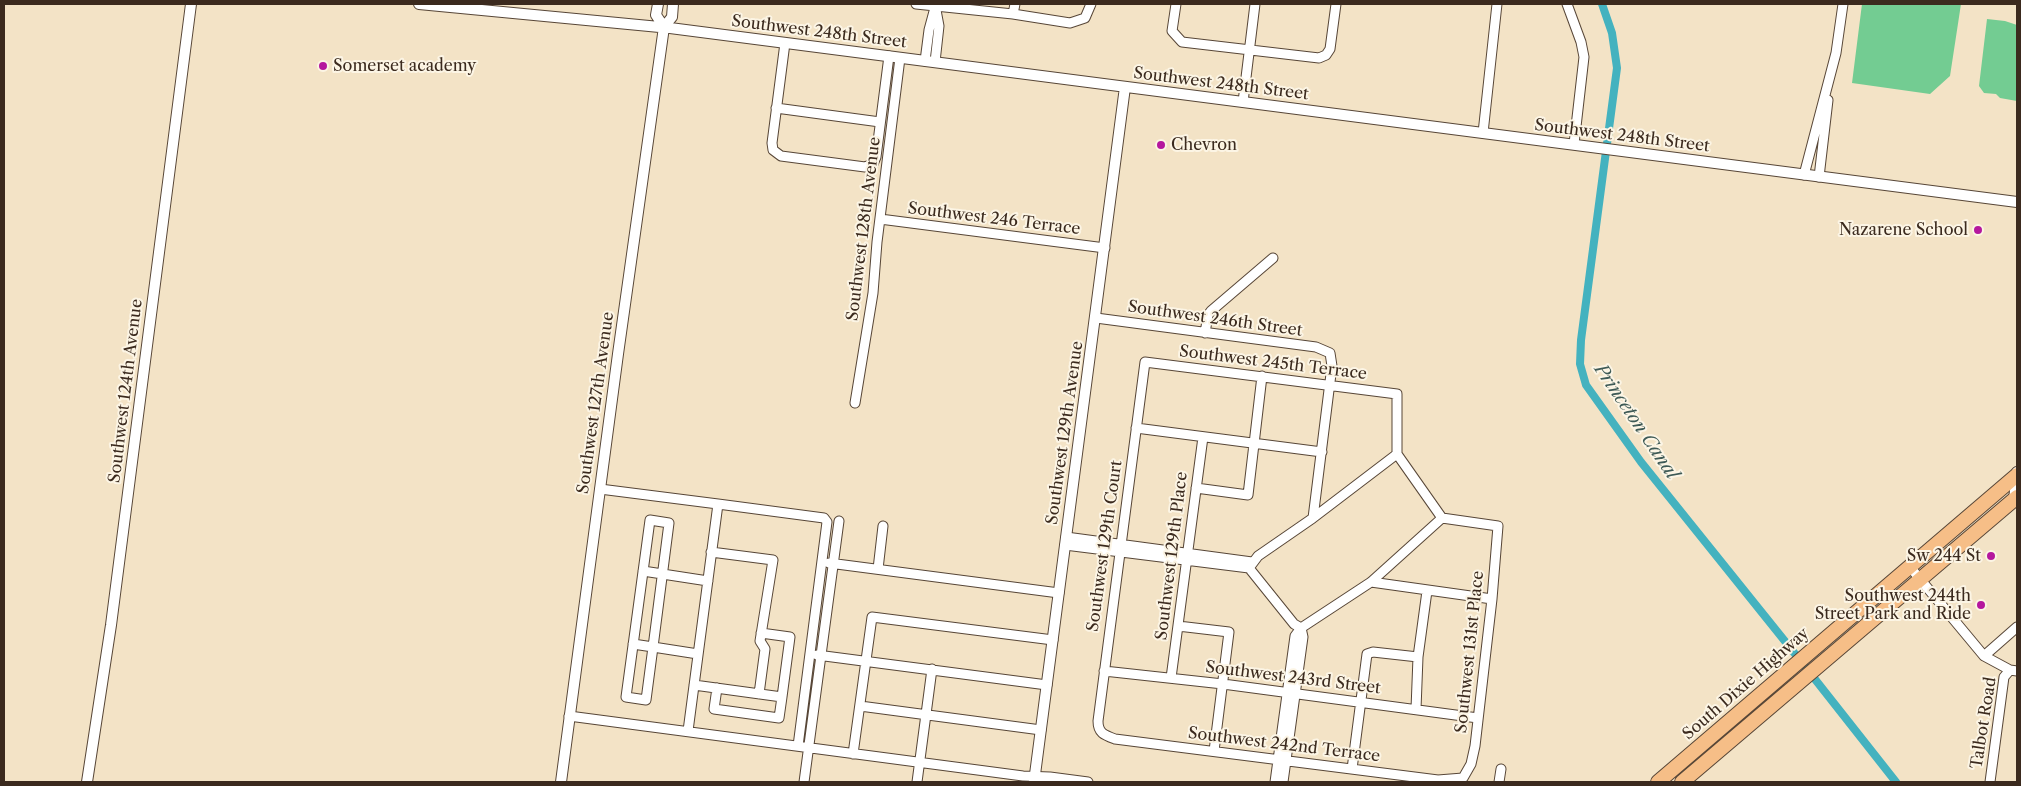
<!DOCTYPE html>
<html>
<head>
<meta charset="utf-8">
<style>
	body { margin:0 }
	#map { position:relative; width:2021px; height:786px; overflow:hidden; background:#f3e3c6; font-family:"Libre Caslon Text",serif }
	canvas { display:block }
	.frame { position:absolute; inset:0; border:5px solid #3b2a1e; pointer-events:none }
</style>
</head>
<body>
<div id="map">
<canvas width="2021" height="786"></canvas>
<div class="frame"></div>
</div>
<script>
const c = document.querySelector('canvas').getContext('2d');
c.lineJoin = 'round';
function fillPath(path, color) { c.fillStyle = color; c.fill(path, 'evenodd'); }
function stroke(path, color, width, dash) { c.strokeStyle = color; c.lineWidth = width; c.lineCap = dash ? 'butt' : 'round'; c.setLineDash(dash || []); c.stroke(path); }
function label(font, color, halo, rows, align = 'center') {
  c.font = font + ' "Libre Caslon Text",serif'; c.lineWidth = 4; c.setLineDash([]); c.textBaseline = 'middle'; c.strokeStyle = halo; c.fillStyle = color; for (const [text, x, y, turn = 0] of rows) {
    c.save(); c.translate(x, y); c.rotate((+turn || 0) * Math.PI / 180); c.textAlign = isNaN(turn) ? turn : align; if (halo) c.strokeText(text, 0, 0); c.fillText(text, 0, 0); c.restore();
  }
}
fillPath(new Path2D(`
	M1862 4H1961L1950 76 1930 94 1852 83Z
	M1987 19 2005 21 2017 25V101L2000 98 1996 94 1984 93 1979 86Z`), '#73cc92');
stroke(new Path2D(`
	M1602 4 1612 33 1617 68 1581 340 1580 364 1586 385 1641 462 1788 645 1896 782`), '#44b2bf', 8);
const minor = new Path2D(`
	M916 4 1013 14 1070 23 1085 18 1091 4
	M1176 4 1172 31 1182 42 1319 58 1326 55 1330 49 1336 4
	M1567 4 1581 42 1584 57 1574 144
	M1013 14 1015 4
	M785 43 772 143 773 150 781 156 865 167 873 164 876 157 889 56
	M925 61 929 30 936 4
	M935 62 939 26 936 10
	M1243 102 1255 4
	M776 108 880 122
	M1483 133 1497 4
	M1804 175 1836 53 1843 4
	M1819 177 1828 100
	M880 219 1105 248
	M1096 318 1316 347 1330 353 1332 366 1313 518
	M1205 333 1208 315 1211 311 1273 258
	M855 403 873 293 877 242 900 58
	M1136 428 1322 452
	M1196 488 1248 495 1262 376
	M600 489 718 504 688 731
	M718 504 824 518 827 522 798 746
	M1066 537 1252 562
	M1065 545 1249 568 1294 624 1301 628
	M711 552 773 560 760 641 765 649 759 694
	M829 563 1059 593
	M1910 567 1984 656 2010 670 2017 671
	M1249 568 1258 556 1313 518 1397 454V394L1145 362 1098 721C1098 733 1104 735 1115 739L1438 780 1463 778 1471 764 1475 746 1492 599 1498 526 1442 518 1397 454
	M878 569 883 526
	M643 571 708 581
	M1371 582 1492 599
	M1178 626 1229 632 1214 751
	M761 633 790 637 782 697
	M633 644 653 647 669 523 650 520C642 579 634 638 626 697L646 700 653 647 698 654
	M817 655 1047 685
	M1984 656 2017 627
	M1104 671 1223 684 1478 718
	M1171 678 1203 437
	M694 685 782 697 779 718 714 709 717 688
	M860 706 1041 730
	M1416 709 1418 657 1427 591
	M569 716 1023 776 1050 777 1088 782
	M853 754 872 617 1053 640
	M1352 769 1367 654 1373 652 1418 657
	M804 782 839 521
	M917 782 932 669
	M1275 782 1295 636 1301 628 1371 582 1442 518
	M1283 782 1303 637 1301 628
	M1499 782 1501 769
	M1990 782 2004 677 2010 670`);
const tertiary = new Path2D(`
	M419 4 670 28 2017 202
	M658 4 656 15 664 27
	M2014 500 2017 472
	M87 782 111 625 191 4
	M561 782 618 354 664 27 672 17 673 4
	M1034 782 1125 87`);
const trunk = new Path2D(`
	M1658 782 2017 475
	M1682 782 2017 497`);
stroke(minor, '#574637', 11);
stroke(tertiary, '#574637', 12);
stroke(trunk, '#574637', 16);
stroke(minor, '#fff', 9);
stroke(tertiary, '#fff', 10);
stroke(trunk, '#f6be87', 14);
for (const [x, y, r, color] of [
	[323,66,5,"#b5179e"],
	[1161,145,5,"#b5179e"],
	[1978,230,5,"#b5179e"],
	[1991,556,5,"#b5179e"],
	[1981,605,5,"#b5179e"]
]) { const dot = new Path2D(); dot.arc(x, y, r, 0, 2 * Math.PI); c.fillStyle = color; c.fill(dot); stroke(dot, '#fcf5e5', 2); }
label('16px', '#3b2a1e', '#fcf5e5', [
	["Southwest 248th Street",819,32,7],
	["Southwest 248th Street",1221,84,7],
	["Southwest 248th Street",1622,136,7],
	["Southwest 246 Terrace",994,219,7],
	["Southwest 128th Avenue",864,229,-83],
	["Southwest 246th Street",1215,319,8],
	["Southwest 245th Terrace",1273,363,7],
	["Southwest 124th Avenue",126,391,-83],
	["Southwest 127th Avenue",596,403,-82],
	["Southwest 129th Avenue",1065,433,-82],
	["Southwest 129th Court",1105,546,-82],
	["Southwest 129th Place",1172,556,-83],
	["Southwest 131st Place",1470,652,-84],
	["Southwest 243rd Street",1293,678,7],
	["South Dixie Highway",1746,684,-41],
	["Talbot Road",1984,723,-81],
	["Southwest 242nd Terrace",1284,745,7]
]);
label('16px', '#3b2a1e', '#fcf5e5', [
	["Somerset academy",333,66,"left"],
	["Chevron",1171,145,"left"],
	["Nazarene School",1968,230],
	["Sw 244 St",1981,556],
	["Southwest 244th",1971,596],
	["Street Park and Ride",1971,614]
], 'right');
label('italic 18px', '#3e5a56', '#fcf5e5', [
	["Princeton Canal",1636,422,56]
]);
</script>
</body>
</html>
